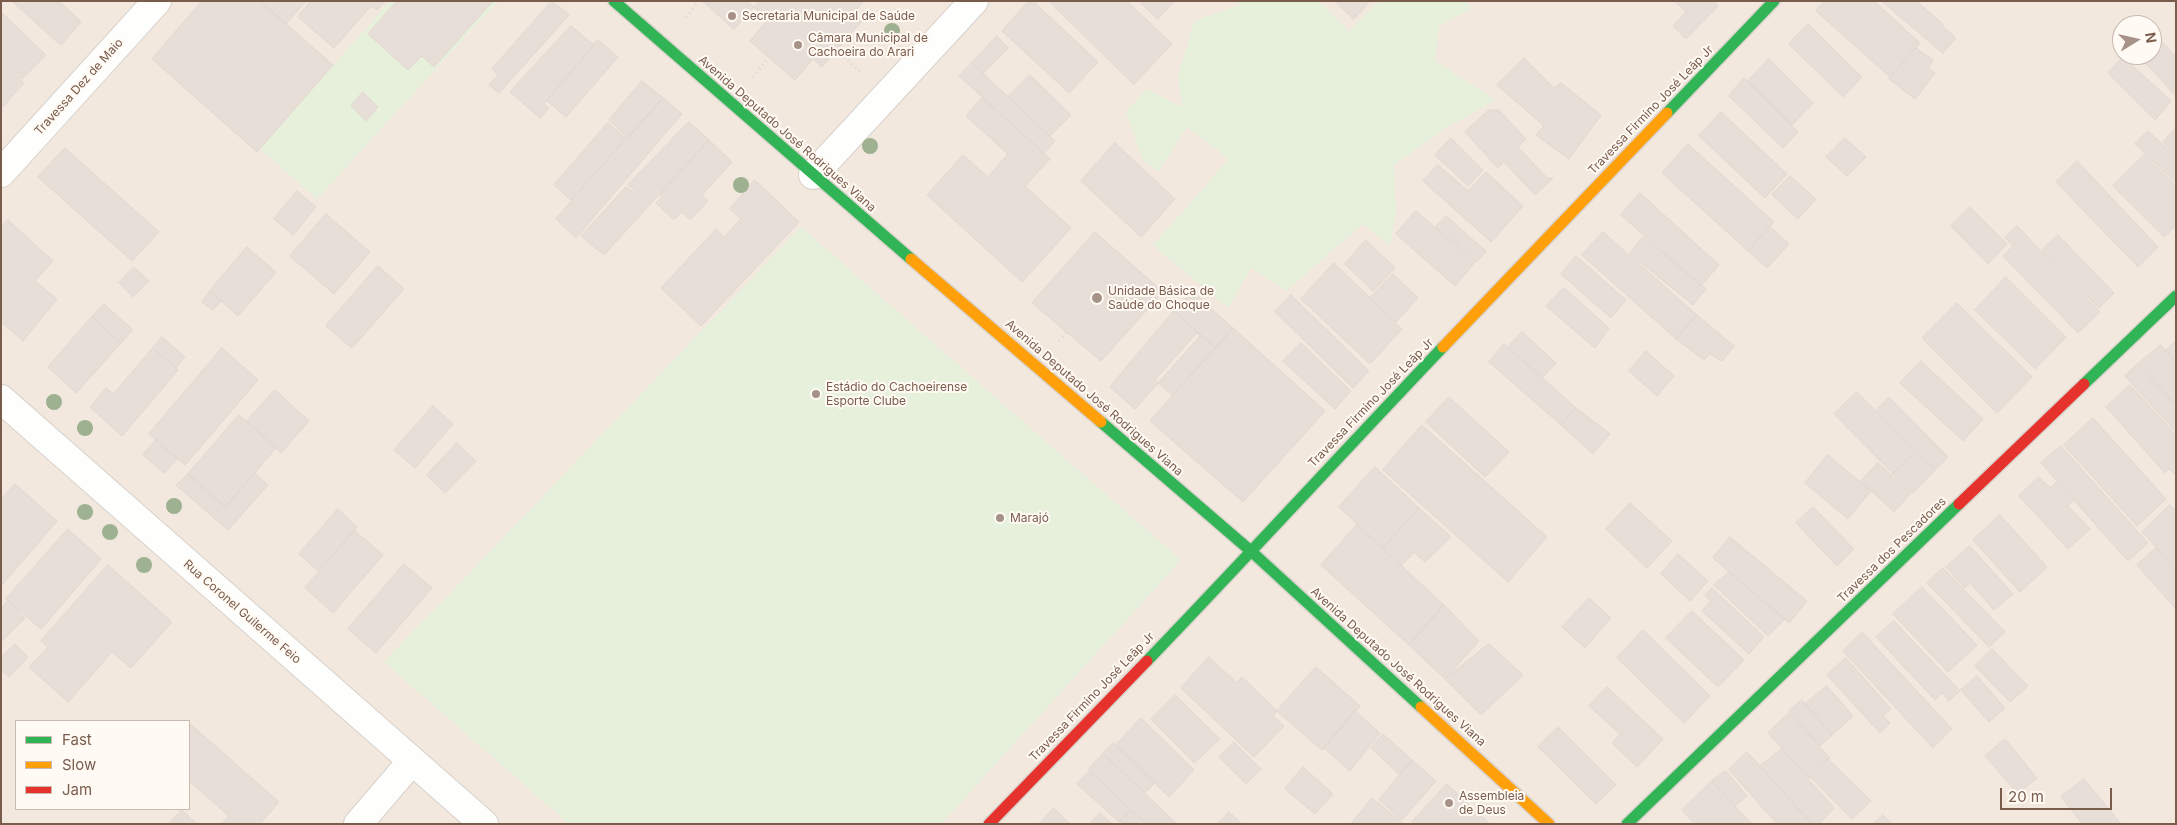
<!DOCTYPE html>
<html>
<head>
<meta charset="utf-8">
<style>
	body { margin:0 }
	#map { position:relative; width:2177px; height:825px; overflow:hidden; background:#f9f5f0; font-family:Inter,sans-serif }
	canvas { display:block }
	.frame { position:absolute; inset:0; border:2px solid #7a5c4d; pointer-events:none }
	.legend { position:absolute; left:15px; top:720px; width:175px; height:90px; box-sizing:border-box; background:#fffaf3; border:1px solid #cabbb1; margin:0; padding:6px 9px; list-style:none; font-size:15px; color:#7a5c4d }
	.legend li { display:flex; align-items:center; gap:10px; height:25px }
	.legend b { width:25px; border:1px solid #cabbb1 }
	.north { position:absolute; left:2112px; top:15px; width:50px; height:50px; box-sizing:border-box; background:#fffaf3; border:1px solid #cabbb1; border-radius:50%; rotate:81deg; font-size:14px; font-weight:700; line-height:20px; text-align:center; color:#7a5c4d }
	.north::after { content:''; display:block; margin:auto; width:18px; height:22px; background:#a69286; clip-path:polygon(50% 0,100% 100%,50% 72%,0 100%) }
	.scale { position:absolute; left:2000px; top:788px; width:112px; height:22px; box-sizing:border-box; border:2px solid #7a5c4d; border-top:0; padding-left:6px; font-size:15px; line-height:18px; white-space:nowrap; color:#7a5c4d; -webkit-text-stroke:4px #fffaf3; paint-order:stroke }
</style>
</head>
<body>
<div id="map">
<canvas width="2177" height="825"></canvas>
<div class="frame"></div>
<ul class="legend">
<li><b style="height:6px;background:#30b455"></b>Fast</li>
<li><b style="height:6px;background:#ff9f0a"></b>Slow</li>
<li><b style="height:6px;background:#e5322d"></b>Jam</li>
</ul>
<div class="north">N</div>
<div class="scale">20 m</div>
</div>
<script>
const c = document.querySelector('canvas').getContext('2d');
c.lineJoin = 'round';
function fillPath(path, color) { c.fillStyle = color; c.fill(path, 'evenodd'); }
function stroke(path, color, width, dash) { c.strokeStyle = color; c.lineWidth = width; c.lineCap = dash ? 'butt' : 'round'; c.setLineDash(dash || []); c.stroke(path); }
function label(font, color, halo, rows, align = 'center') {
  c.font = font + ' Inter,sans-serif'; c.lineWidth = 4; c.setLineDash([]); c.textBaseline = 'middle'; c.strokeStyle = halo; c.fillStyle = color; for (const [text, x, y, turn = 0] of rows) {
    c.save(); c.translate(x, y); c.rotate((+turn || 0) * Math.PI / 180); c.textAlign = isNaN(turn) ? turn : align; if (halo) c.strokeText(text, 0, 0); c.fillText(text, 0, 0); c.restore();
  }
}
fillPath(new Path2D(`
	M1 1H2176V824H1ZM2122 25H2152V55H2122ZM16 721H189V809H16Z`), '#f2e8de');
fillPath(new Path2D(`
	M390 1H498L317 199 260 149Z
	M1238 1H1319L1349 31 1380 1H1467L1471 9 1439 26 1435 61 1496 100 1446 128 1394 165 1396 214 1390 246 1363 224 1286 291 1251 268 1228 308 1153 245 1229 159 1187 127 1158 172 1142 159 1126 112 1147 89 1183 108 1178 77 1194 21 1239 5Z
	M801 227 1181 560 941 824H569L384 662Z`), '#e7f0db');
const building = new Path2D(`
	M12 1H59L81 22 61 45Z
	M202 1H260L333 65 257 152 152 59Z
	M260 1H306L286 24Z
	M311 1H385L377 10 371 6 334 48 298 17Z
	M397 1H493L434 67 422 56 408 70 368 34Z
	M552 1 569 15 499 93 489 85 498 75 492 69Z
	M703 1H756L758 2 734 29Z
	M750 1H864L852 15 861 22 822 67 813 59 795 80 750 41 768 19 749 3Z
	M1029 1H1033L1098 62 1069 93 1002 31Z
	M1049 1H1127L1172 44 1134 84Z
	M1139 1H1174L1158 19Z
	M1335 1H1370L1354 19Z
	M1675 1H1713L1718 6 1686 39 1673 26 1686 12Z
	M1824 1H1874L1920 43 1890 77 1816 11Z
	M1882 1H1916L1943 24 1942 26 1956 38 1943 53Z
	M1 12 46 55 22 79 1 59Z
	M1808 24 1862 77 1843 97 1789 44Z
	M571 26 594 45 544 104 549 108 540 118 510 92Z
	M2153 32 2176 57V96L2138 55H2152Z
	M997 36 1008 48 983 74 972 63Z
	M598 40 618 57 566 117 547 101Z
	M1916 48 1933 60 1928 68 1935 73 1915 99 1889 79Z
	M2123 57 2171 101 2155 120 2108 73Z
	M1524 58 1554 88 1561 83 1601 115 1569 159 1536 135 1544 126 1497 85Z
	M1769 59 1813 103 1792 125 1748 81Z
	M1 62 24 83 1 109Z
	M972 63 1055 141 1044 153 959 76Z
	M1030 75 1071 115 1050 136 1008 97Z
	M1744 78 1798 132 1783 148 1729 96Z
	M642 81 663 98 628 138 609 120Z
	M363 92 378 107 366 121 351 106Z
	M663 98 682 114 576 238 556 219Z
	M982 98 1050 159 1025 186 1071 228 1022 282 927 195 963 155 988 177 1008 154 966 116Z
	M1489 110H1499L1526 139 1518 147 1547 178H1553L1535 195 1504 162 1498 168 1465 132Z
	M1721 112 1787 174 1765 198 1699 136Z
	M689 122 709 140 604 255 581 236 626 187 635 193 636 191 628 185Z
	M608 123 626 138 571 200 554 185Z
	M2176 128V155L2163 142Z
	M2148 131 2176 157V183L2135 144Z
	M1451 138 1483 170 1468 186 1435 155Z
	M1845 138 1866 157 1847 176 1826 157Z
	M709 140 732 162 702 195 708 201 690 220 682 212 674 220 656 203 662 197 660 194Z
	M1115 143 1175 199 1141 237 1081 181Z
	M1688 144 1774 222 1748 251 1662 173Z
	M65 148 159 232 132 261 38 177Z
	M2144 155 2176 186V226L2164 237 2113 186Z
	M2077 161 2158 247 2138 267 2056 182Z
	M1438 165 1468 191 1486 172 1523 206 1491 242 1423 181Z
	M1790 176 1816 199 1798 219 1772 195Z
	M755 180 799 222 701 326 661 288 716 229 724 237 741 219 730 209Z
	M297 191 316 207 293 235 274 219Z
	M1640 193 1719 265 1701 286 1621 215Z
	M1970 207 2007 244 1988 264 1951 226Z
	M1416 211 1475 262 1455 286 1396 234Z
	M326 214 370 252 334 294 290 256Z
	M1446 216 1486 251 1477 262 1436 227Z
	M8 220 53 261 35 281 57 299 23 341 1 322V228Z
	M2017 226 2100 312 2078 333 2003 256 2013 246 2005 238Z
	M1770 227 1789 244 1767 268 1748 251Z
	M1095 232 1163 292 1101 361 1032 303Z
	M1603 232 1697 315 1676 339 1582 255Z
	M2058 235 2114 293 2099 308 2042 250Z
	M1643 237 1706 289 1693 305 1630 254Z
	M1366 240 1395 268 1373 291 1345 264Z
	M247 247 276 272 238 316 210 291Z
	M1576 256 1626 300 1611 318 1561 274Z
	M1334 263 1402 329 1370 364 1301 299Z
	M378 266 404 289 352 348 326 326Z
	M134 267 149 281 133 297 119 283Z
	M1393 274 1418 298 1396 322 1370 298Z
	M2006 277 2066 337 2035 369 1975 310Z
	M1564 288 1609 328 1595 348 1546 306Z
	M210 291 221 301 213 310 202 302Z
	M1193 292 1233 328 1216 348 1174 311Z
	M1291 295 1369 371 1353 388 1275 312Z
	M1957 303 2032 377 1997 413 1922 338Z
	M104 304 133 330 121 343 92 317Z
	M1174 311 1201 335 1135 409 1110 387Z
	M1697 315 1734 346 1722 361 1710 354 1704 360 1676 339Z
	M92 317 121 343 76 393 48 367Z
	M1233 328 1325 411 1243 502 1150 421Z
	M1522 332 1556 363 1542 378 1508 347Z
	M1197 333 1216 348 1172 395 1155 380Z
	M162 337 185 357 176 368 153 348Z
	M2176 341V361L2166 350Z
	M1301 343 1351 391 1335 409 1283 361Z
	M1504 344 1576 408 1561 425 1489 362Z
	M2161 345 2176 363V405L2139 363Z
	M153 348 178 370 122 436 90 407 106 388 113 394Z
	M222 348 258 380 185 465 149 434Z
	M1646 351 1674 376 1657 396 1629 371Z
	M1921 361 1983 419 1963 441 1900 383Z
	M2138 364 2176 406V432L2125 376Z
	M2130 385 2176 435V475L2169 469 2165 473 2106 407Z
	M275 390 309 421 281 453 247 421Z
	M1857 392 1916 451 1893 474 1834 414Z
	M1449 397 1509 452 1485 477 1426 422Z
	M1889 397 1948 457 1935 470 1876 411Z
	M433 406 453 424 415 468 394 450Z
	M1576 408 1610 434 1593 454 1561 425Z
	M239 415 276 448 225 507 188 474Z
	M2093 418 2166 499 2137 526 2064 445Z
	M1422 425 1547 537 1508 582 1383 470Z
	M156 440 177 459 164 473 143 455Z
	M457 443 476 461 445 493 427 475Z
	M2061 446 2148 543 2128 561 2041 463Z
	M1916 451 1935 470 1913 493 1893 474Z
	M1828 455 1871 491 1848 519 1805 483Z
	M1878 463 1911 493 1894 512 1861 481Z
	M1375 467 1419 508 1383 548 1339 507Z
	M255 473 268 485 228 530 176 485 188 474 225 507Z
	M2039 477 2050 488 2056 482 2073 501 2068 506 2090 529 2068 549 2019 496Z
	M15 484 57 521 1 586V500Z
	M1630 503 1672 541 1647 568 1606 529Z
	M2170 505 2176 511V568L2142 532Z
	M1813 507 1854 549 1837 566 1796 523Z
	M1419 508 1451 537 1425 562 1414 552 1401 566 1383 548Z
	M338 509 357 527 318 571 299 554Z
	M2000 515 2047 567 2020 592 1973 540Z
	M1357 525 1444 605 1409 645 1321 565Z
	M68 529 101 559 41 629 6 599Z
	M355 531 383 555 333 613 305 588Z
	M1730 537 1807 601 1789 623 1713 558Z
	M1970 546 2013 594 1994 610 1970 583 1965 588 1946 567Z
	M2156 548 2176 570V609L2137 565Z
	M1678 554 1708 581 1690 601 1661 574Z
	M404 564 432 588 376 653 348 629Z
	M108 565 172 622 131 668 112 652 68 702 29 667 48 647 41 641Z
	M1943 568 2005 632 1989 647 1927 583Z
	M1729 572 1785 619 1768 636 1714 585Z
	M1922 587 1977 645 1948 672 1893 614Z
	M1712 588 1764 637 1749 654 1702 611 1711 601 1705 596Z
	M1589 598 1611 618 1585 648 1562 627Z
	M8 601 25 618 1 642V608Z
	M1444 605 1479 641 1445 679 1409 645Z
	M1692 611 1744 660 1718 687 1666 638Z
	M1894 621 1960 691 1949 701 1942 693 1935 700 1876 637Z
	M1643 630 1710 696 1684 723 1617 658Z
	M1862 632 1952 729 1933 748 1843 651Z
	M15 644 28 657 9 677 1 670V658Z
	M1489 644 1523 675 1481 715 1445 679Z
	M1992 649 2028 686 2010 702 1975 666Z
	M1209 657 1237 683 1242 677 1277 711 1273 716 1284 726 1254 757 1181 688Z
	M1846 658 1891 709 1883 716 1890 723 1880 733 1827 675Z
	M1316 667 1360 706 1322 750 1277 711Z
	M1977 676 2005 708 1989 722 1961 690Z
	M1827 686 1853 716 1832 735 1805 704Z
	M1607 687 1663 739 1637 767 1612 743 1620 734 1589 706Z
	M1175 695 1220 739 1194 763 1151 719Z
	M1802 700 1832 735 1820 746 1789 711Z
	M1355 711 1380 733 1350 771 1324 748Z
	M1789 713 1830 758 1809 778 1768 733Z
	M1141 718 1194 770 1169 797 1116 745Z
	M189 723 279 802 260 824H222L229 816 189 781Z
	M1558 727 1616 785 1596 804 1538 747Z
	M1383 734 1412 760 1400 775 1371 748Z
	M2005 739 2037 778 2018 794 1985 756Z
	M1234 742 1261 769 1246 784 1219 757Z
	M1113 743 1155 783 1145 793 1103 754Z
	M1782 749 1834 808 1819 824H1812L1760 766Z
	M1747 752 1760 766 1812 824H1777L1729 770Z
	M1103 754 1176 823 1175 824H1146L1090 771 1089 769Z
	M1828 759 1871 801 1852 819 1809 776Z
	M1412 760 1436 781 1402 820 1379 800Z
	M1303 767 1333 794 1315 814 1285 789Z
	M1090 771 1131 810 1119 822 1077 784Z
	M1726 771 1747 796 1735 806 1712 781Z
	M2084 779 2121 824H2083L2061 797Z
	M1712 781 1735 806 1752 824H1695L1682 810Z
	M1447 784 1490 824H1414L1412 822Z
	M1372 798 1404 824 1352 823Z
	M1054 808 1070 824H1039Z
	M182 810 197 824H169Z
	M1131 810 1146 824 1119 822Z
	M1229 812 1242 824H1218Z
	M1100 813 1112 824H1090Z
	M1883 815 1892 824H1874Z`);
fillPath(building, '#e6ded7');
stroke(building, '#e2d8d2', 1);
const street = new Path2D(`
	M1 173 157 1
	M813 175 974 1
	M1 399 484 824
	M358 824 412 761`);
const fast = new Path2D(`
	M614 1 911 259
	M1667 113 1774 1
	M2084 384 2176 296
	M1101 422 1252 552 1421 707
	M1147 661C1247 557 1344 451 1443 347
	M1627 824 1959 504`);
const slow = new Path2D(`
	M911 259 1101 422
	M1443 347 1667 113
	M1421 707 1549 824`);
const jam = new Path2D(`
	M1959 504 2084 384
	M989 824 1147 661`);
stroke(street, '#d7d1cb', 30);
stroke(fast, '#d9d2cb', 14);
stroke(slow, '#d9d2cb', 14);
stroke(jam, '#d9d2cb', 14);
stroke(new Path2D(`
	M686 17 699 1
	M837 50 862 74
	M753 77 769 57
	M1059 341 1067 332`), '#dcd5d0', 3, [1, 4]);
stroke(street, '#fefefd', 28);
stroke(fast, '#30b455', 11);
stroke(slow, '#ff9f0a', 11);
stroke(jam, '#e5322d', 11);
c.fillStyle = '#9eb190';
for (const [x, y] of [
	[892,31],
	[870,146],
	[741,185],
	[54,402],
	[85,428],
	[174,506],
	[85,512],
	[110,532],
	[144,565]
]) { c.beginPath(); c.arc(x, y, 8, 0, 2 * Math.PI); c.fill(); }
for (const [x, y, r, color] of [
	[732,16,5,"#a69286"],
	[798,45,5,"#a69286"],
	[1097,298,6,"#a69286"],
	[816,394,5,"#a69286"],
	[1000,518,5,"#a69286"],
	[1449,803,5,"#a69286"]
]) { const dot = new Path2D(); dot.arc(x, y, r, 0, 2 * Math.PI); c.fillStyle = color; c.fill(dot); stroke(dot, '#fffaf3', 2); }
label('12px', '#7a5c4d', '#fffaf3', [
	["Secretaria Municipal de Saúde",742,16],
	["Câmara Municipal de",808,38],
	["Cachoeira do Arari",808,52],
	["Unidade Básica de",1108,291],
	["Saúde do Choque",1108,305],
	["Estádio do Cachoeirense",826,387],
	["Esporte Clube",826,401],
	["Marajó",1010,518],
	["Assembleia",1459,796],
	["de Deus",1459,810]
], 'left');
label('12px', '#7a5c4d', '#fffaf3', [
	["Travessa Dez de Maio",79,87,-48],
	["Travessa Firmino José Leãp Jr",1651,110,-46],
	["Avenida Deputado José Rodrigues Viana",787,134,41],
	["Avenida Deputado José Rodrigues Viana",1094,398,41],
	["Travessa Firmino José Leãp Jr",1371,403,-46],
	["Travessa dos Pescadores",1892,550,-44],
	["Rua Coronel Guilerme Feio",242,612,41],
	["Avenida Deputado José Rodrigues Viana",1398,667,42],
	["Travessa Firmino José Leãp Jr",1092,697,-46]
]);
</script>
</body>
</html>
